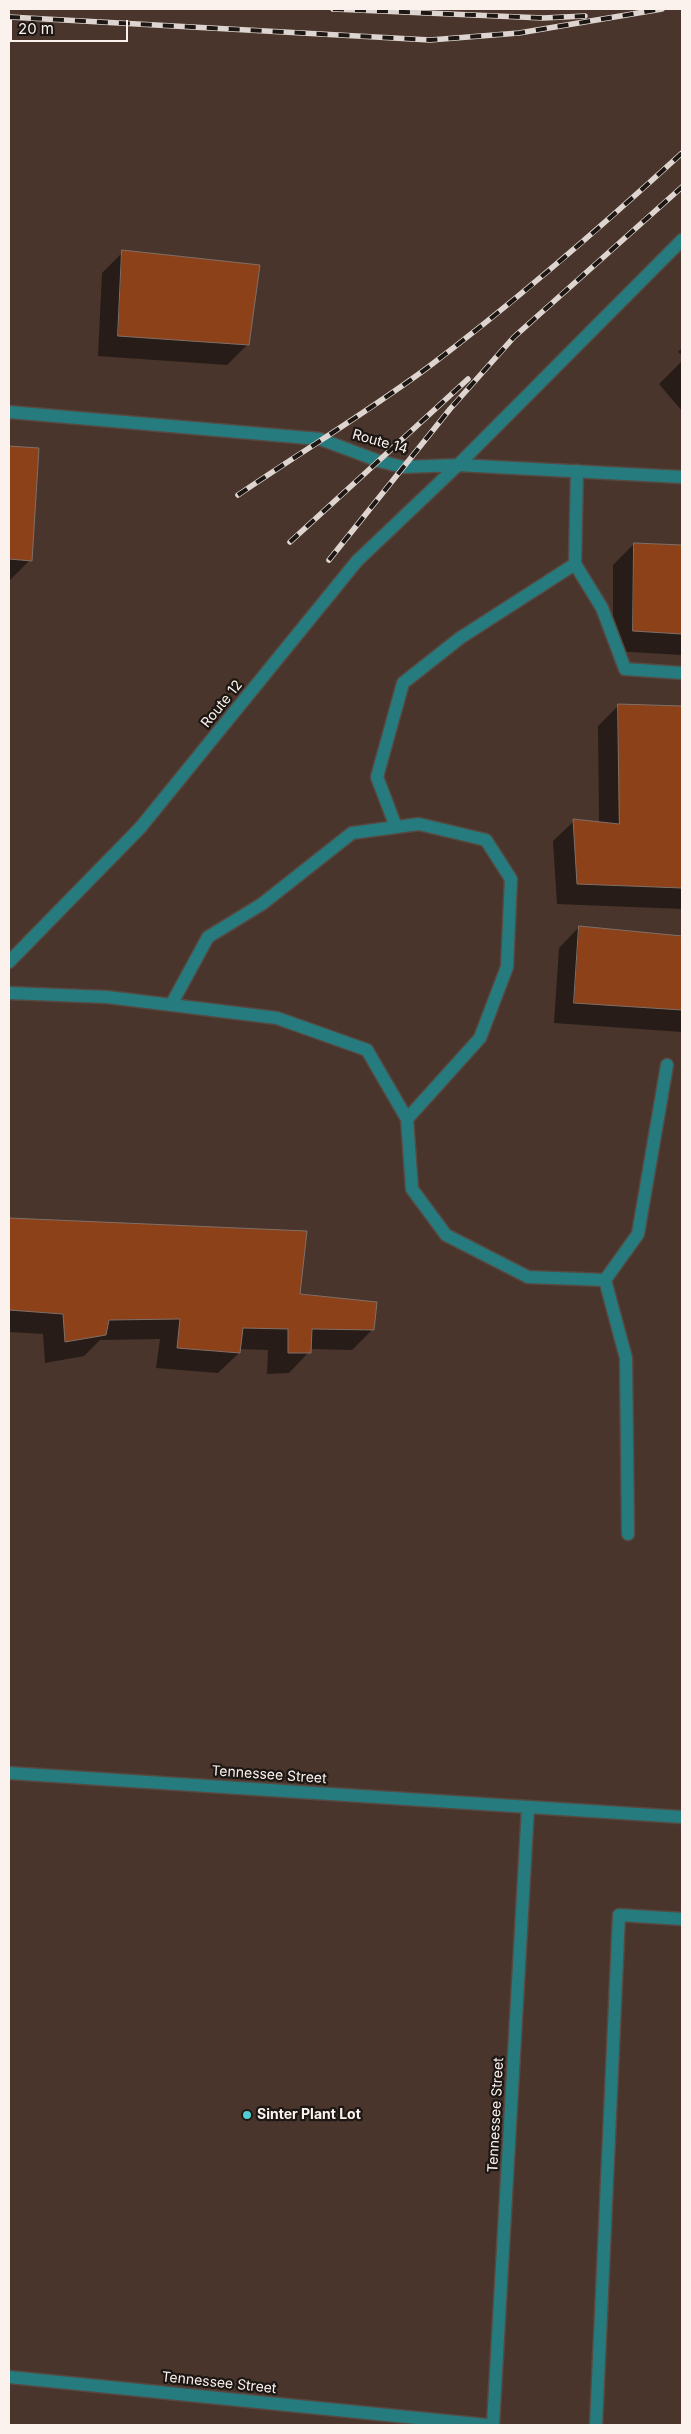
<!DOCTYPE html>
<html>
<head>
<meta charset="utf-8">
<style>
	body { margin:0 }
	#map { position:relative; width:691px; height:2434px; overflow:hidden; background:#3b2d26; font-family:Inter,sans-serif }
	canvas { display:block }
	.frame { position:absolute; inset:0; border:10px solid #fbf2ed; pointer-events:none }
	.scale { position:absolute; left:10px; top:20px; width:118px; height:22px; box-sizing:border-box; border:2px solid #fbf2ed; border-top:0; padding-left:6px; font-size:15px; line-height:18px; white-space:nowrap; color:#fbf2ed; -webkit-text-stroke:4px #1d1714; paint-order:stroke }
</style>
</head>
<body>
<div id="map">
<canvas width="691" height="2434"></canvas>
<div class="frame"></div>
<div class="scale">20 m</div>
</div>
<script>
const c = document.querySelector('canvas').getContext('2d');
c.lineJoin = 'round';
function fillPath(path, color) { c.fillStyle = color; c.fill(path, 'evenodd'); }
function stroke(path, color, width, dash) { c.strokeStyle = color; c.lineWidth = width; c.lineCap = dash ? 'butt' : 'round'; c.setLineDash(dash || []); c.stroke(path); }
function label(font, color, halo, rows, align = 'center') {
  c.font = font + ' Inter,sans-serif'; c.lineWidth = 4.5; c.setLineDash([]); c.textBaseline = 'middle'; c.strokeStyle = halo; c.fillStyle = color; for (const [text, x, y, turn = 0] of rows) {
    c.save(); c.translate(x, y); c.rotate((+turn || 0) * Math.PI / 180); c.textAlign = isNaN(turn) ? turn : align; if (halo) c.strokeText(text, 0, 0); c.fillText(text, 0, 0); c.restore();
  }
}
fillPath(new Path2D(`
	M9 9H682V2425H9Z`), '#49352b');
fillPath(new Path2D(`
	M123 252 248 344 227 365 98 356 102 273Z
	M682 348V355L678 352Z
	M682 361V411L659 384Z
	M9 447 38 449 30 560 9 581Z
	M634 544 682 546V655L613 651V565Z
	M619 705 682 707V909L557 904 553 841 574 821 599 823 598 726Z
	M579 927 682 938V1032L554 1023 559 948Z
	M9 1219 306 1233 298 1295 373 1329 352 1350 310 1349 309 1352 289 1373 267 1374 268 1350 239 1349V1353L218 1373 156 1368 160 1339 100 1340 84 1356 45 1363 43 1334 9 1332Z`), '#0007');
const building = new Path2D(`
	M122 250 260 265 249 345 118 336Z
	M9 446 39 448 32 561 9 559Z
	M634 543 682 545V634L633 631Z
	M618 704 682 706V888L577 884 573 819 619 824Z
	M579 926 682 936V1010L574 1003Z
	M9 1218 307 1231 300 1294 377 1302 374 1330 312 1329 311 1353H288V1329L243 1328 240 1353 177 1348 180 1319 109 1320 106 1335 65 1342 63 1314 9 1310Z`);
fillPath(building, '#8c4118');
stroke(building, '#806f68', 1);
const service = new Path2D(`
	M458 465 682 477
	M577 471 575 564 602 608 625 669 682 673
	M396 827 377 777 403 683 460 638 575 564
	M9 993 107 997 277 1018 367 1050 407 1119 412 1189 446 1235 528 1277 605 1280 638 1234 667 1065
	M171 1005 208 937 262 904 352 833 419 824 486 840 511 879 507 967 480 1038 407 1119
	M605 1280 626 1358 628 1534
	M596 2425 619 1915 682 1919`);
const minor = new Path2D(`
	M9 412 320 439 379 461 403 467 458 465
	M9 962 140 828 357 561 458 465 682 240
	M9 1773 682 1817
	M9 2377 487 2425
	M493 2425 528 1807`);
stroke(service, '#564942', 15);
stroke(minor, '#564942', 15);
stroke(service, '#267b7f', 12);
stroke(minor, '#267b7f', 12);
const rail = new Path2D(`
	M333 9 543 18 585 16
	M9 17 430 40 519 33 662 9
	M238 495C301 452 366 413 427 368 516 301 600 228 682 153
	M290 542 468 379
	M329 560 450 409 514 337 682 187`);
stroke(rail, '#dfd5d0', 5.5);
stroke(rail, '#1d1714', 4, [11]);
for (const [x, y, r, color] of [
	[247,2115,5,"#51ccd2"]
]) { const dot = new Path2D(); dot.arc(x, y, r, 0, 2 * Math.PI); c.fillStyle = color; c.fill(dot); stroke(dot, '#1d1714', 2); }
label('14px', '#fbf2ed', '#1d1714', [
	["Route 14",380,442,16],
	["Route 12",222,704,-51],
	["Tennessee Street",269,1775,4],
	["Tennessee Street",496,2115,-87],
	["Tennessee Street",219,2383,6]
]);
label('bold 14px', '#fbf2ed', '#1d1714', [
	["Sinter Plant Lot",257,2115]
], 'left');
</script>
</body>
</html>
